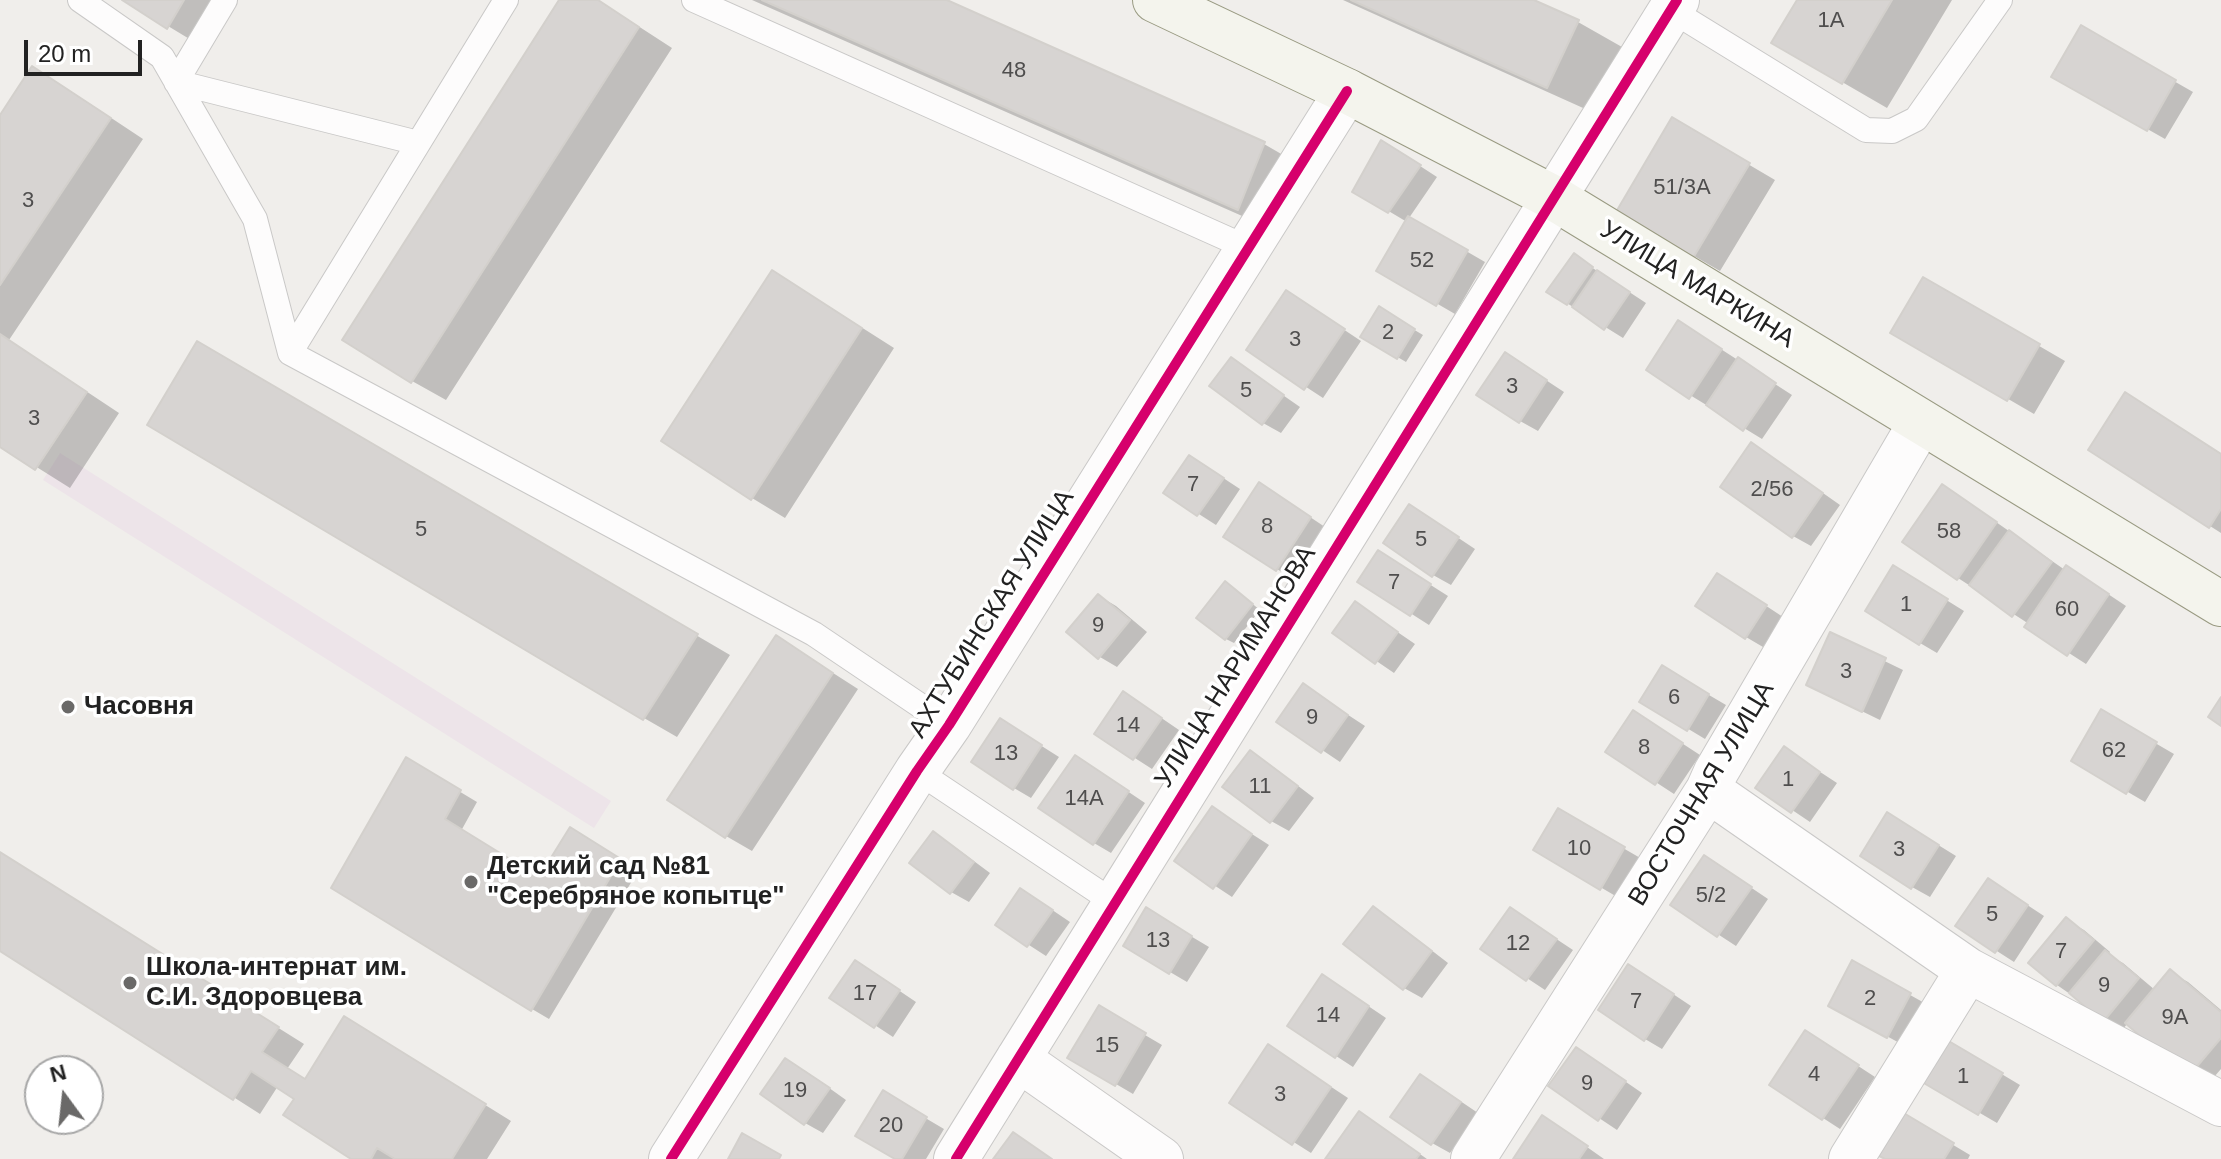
<!DOCTYPE html>
<html>
<head>
<meta charset="utf-8">
<style>
	body { margin:0 }
	#map { position:relative; width:2221px; height:1159px; overflow:hidden; background:#f0eeeb; font-family:Helvetica,sans-serif }
	canvas { display:block }
	.north { position:absolute; left:24px; top:1055px; width:80px; height:80px; box-sizing:border-box; background:#fff; border:2px solid #a7a7a7; border-radius:50%; rotate:345deg; font-size:22px; font-weight:700; line-height:32px; text-align:center; color:#222 }
	.north::after { content:''; display:block; margin:auto; width:28px; height:36px; background:#6a6968; clip-path:polygon(50% 0,100% 100%,50% 72%,0 100%) }
	.scale { position:absolute; left:24px; top:40px; width:118px; height:36px; box-sizing:border-box; border:4px solid #222; border-top:0; padding-left:10px; font-size:24px; line-height:28px; white-space:nowrap; color:#222; -webkit-text-stroke:6px #fff; paint-order:stroke }
</style>
</head>
<body>
<div id="map">
<canvas width="2221" height="1159"></canvas>
<div class="north">N</div>
<div class="scale">20 m</div>
</div>
<script>
const c = document.querySelector('canvas').getContext('2d');
c.lineJoin = 'round';
function fillPath(path, color) { c.fillStyle = color; c.fill(path, 'evenodd'); }
function stroke(path, color, width, dash) { c.strokeStyle = color; c.lineWidth = width; c.lineCap = dash ? 'butt' : 'round'; c.setLineDash(dash || []); c.stroke(path); }
function label(font, color, halo, rows, align = 'center') {
  c.font = font + ' Helvetica,sans-serif'; c.lineWidth = 7; c.setLineDash([]); c.textBaseline = 'middle'; c.strokeStyle = halo; c.fillStyle = color; for (const [text, x, y, turn = 0] of rows) {
    c.save(); c.translate(x, y); c.rotate((+turn || 0) * Math.PI / 180); c.textAlign = isNaN(turn) ? turn : align; if (halo) c.strokeText(text, 0, 0); c.fillText(text, 0, 0); c.restore();
  }
}
fillPath(new Path2D(`
	M60 453 611 801 594 828 43 480Z`), '#ede4e9');
fillPath(new Path2D(`
	M125 0H229L201 46Z
	M562 0H598L672 48 446 400 412 381Z
	M752 0H942L1264 144 1309 170 1283 234Z
	M1343 0H1529L1578 22 1622 47 1592 112Z
	M1799 0H1952L1887 108 1773 42Z
	M2081 28 2193 92 2165 139 2054 76Z
	M33 69 66 88 143 139 9 340 119 413 70 488 0 444V119Z
	M1673 120 1775 180 1720 271 1618 212Z
	M1400 153 1437 177 1409 218 1485 262 1455 314 1379 270 1407 222 1355 191Z
	M1582 261 1646 303 1623 338 1549 292Z
	M1924 279 2065 361 2034 414 1893 332Z
	M806 292 894 348 785 518 752 498Z
	M1304 303 1361 341 1323 398 1248 349Z
	M1379 309 1423 335 1406 362 1362 336Z
	M1696 333 1792 395 1762 439 1649 370Z
	M198 344 730 655 677 737 644 718Z
	M1231 359 1300 407 1281 433 1263 423Z
	M1523 365 1564 392 1538 431 1520 421Z
	M2091 449 2221 454V533L2210 526Z
	M1769 455 1840 505 1811 546 1793 536Z
	M1208 468 1240 489 1216 525 1166 493Z
	M1277 495 1328 529 1294 580 1277 569Z
	M1960 497 2065 570 2084 578 2126 606 2086 664 2027 626 2029 624 1958 578Z
	M1427 517 1475 549 1451 585 1433 575Z
	M1396 563 1448 596 1429 625 1360 581Z
	M1911 578 1964 611 1937 653 1920 643Z
	M1736 586 1783 617 1763 647 1746 637Z
	M1234 589 1260 610 1234 643 1226 639Z
	M1099 596 1116 606 1147 632 1117 667 1100 657Z
	M1355 603 1415 644 1394 673 1334 632Z
	M1831 635 1903 670 1880 720 1808 685Z
	M777 637 858 689 752 851 726 836Z
	M1663 668 1726 705 1705 739 1642 701Z
	M1304 686 1365 726 1340 762 1279 721Z
	M1141 704 1179 730 1152 769 1096 733Z
	M2102 712 2174 754 2145 802 2073 760Z
	M1651 723 1700 755 1674 794 1608 751Z
	M1018 731 1059 757 1031 798 1014 788Z
	M1785 749 1837 783 1810 822 1758 787Z
	M1250 753 1268 763 1314 798 1289 831 1271 821Z
	M407 760 477 802 461 831 540 879 589 840 638 871 549 1019 532 1009Z
	M1093 768 1145 803 1111 853 1094 843Z
	M1213 809 1269 845 1232 897 1176 860Z
	M1559 811 1642 859 1619 898 1535 849Z
	M1906 825 1956 856 1930 897 1912 887Z
	M934 834 951 844 990 873 969 902 951 892Z
	M0 853 304 1044 287 1069 306 1081 371 1034 511 1121 487 1159H354L297 1098 278 1086 260 1114 0 948Z
	M1722 868 1768 899 1736 946 1673 905Z
	M2006 891 2044 916 2014 962 1958 926Z
	M1039 901 1070 922 1046 956 998 925Z
	M1373 909 1391 919 1448 963 1422 998 1404 988Z
	M1511 909 1573 950 1545 990 1483 949Z
	M1147 910 1209 947 1187 982 1170 972Z
	M2066 920 2084 930 2110 952 2108 955 2123 963 2155 990 2170 972 2188 982 2221 1010V1069L2207 1085 2128 1023 2122 1030 2057 985 2031 963Z
	M1853 963 1928 1005 1905 1046 1848 1015Z
	M873 973 916 1002 893 1037 832 997Z
	M1646 976 1691 1006 1662 1049 1645 1039Z
	M1340 987 1386 1018 1353 1067 1290 1026Z
	M1099 1008 1162 1045 1133 1094 1070 1057Z
	M1948 1042 2020 1085 1997 1123 1925 1081Z
	M1823 1043 1875 1077 1840 1129 1823 1118Z
	M1286 1057 1348 1098 1311 1153 1232 1103Z
	M1594 1060 1642 1093 1617 1130 1551 1086Z
	M804 1070 846 1100 823 1133 805 1123Z
	M1438 1086 1478 1113 1450 1153 1432 1143Z
	M883 1093 944 1129 926 1159H899Z
	M1360 1113 1377 1124 1427 1159H1327Z
	M1903 1115 1970 1155 1968 1159H1889Z
	M1560 1128 1604 1159H1515Z`), '#0003');
const building = new Path2D(`
	M122 0H184L167 29Z
	M559 0H598L639 27 411 383 342 340Z
	M762 0H947L1265 142 1238 210Z
	M1351 0H1534L1579 20 1547 88Z
	M1797 0H1892L1842 84 1771 43Z
	M2081 25 2176 80 2147 131 2051 77Z
	M32 66 111 118 0 285V115Z
	M1672 117 1750 163 1693 258 1616 212Z
	M1381 140 1421 165 1388 213 1352 192Z
	M1408 216 1468 250 1436 306 1376 271Z
	M1574 253 1593 267 1567 305 1546 292Z
	M772 270 862 328 751 500 661 441Z
	M1597 270 1630 292 1604 330 1572 307Z
	M1923 277 2040 344 2007 401 1890 333Z
	M1286 290 1345 329 1304 390 1246 350Z
	M1379 306 1415 329 1397 359 1360 337Z
	M1678 320 1722 349 1689 399 1646 370Z
	M0 334 87 392 35 470 0 447Z
	M197 341 698 634 643 720 147 425Z
	M1505 352 1547 380 1519 423 1476 395Z
	M1231 357 1284 395 1262 425 1209 386Z
	M1738 357 1776 383 1743 431 1706 405Z
	M2125 392 2221 454V509L2209 528 2088 450Z
	M1751 442 1823 493 1792 538 1720 487Z
	M1189 455 1224 478 1197 516 1163 493Z
	M1259 482 1311 517 1276 571 1223 537Z
	M1942 484 1997 522 1957 580 1902 542Z
	M1409 504 1459 537 1432 577 1383 543Z
	M2009 530 2052 562 2012 617 1969 585Z
	M1378 550 1431 584 1410 616 1357 582Z
	M1893 565 1948 599 1919 645 1865 611Z
	M2066 565 2109 594 2067 656 2024 627Z
	M1717 573 1767 605 1745 639 1695 606Z
	M1225 581 1253 604 1225 640 1196 618Z
	M1098 594 1130 620 1098 659 1066 632Z
	M1355 601 1398 632 1375 664 1332 633Z
	M1830 632 1886 658 1862 712 1806 685Z
	M776 635 833 673 725 838 667 800Z
	M1662 665 1709 694 1687 731 1639 702Z
	M1303 683 1348 715 1321 753 1276 722Z
	M1123 691 1162 718 1133 760 1094 734Z
	M2221 697V726L2208 717Z
	M2101 709 2157 742 2126 794 2071 761Z
	M1633 710 1683 743 1655 785 1605 752Z
	M1000 718 1042 745 1013 790 971 762Z
	M1784 746 1820 772 1791 813 1755 788Z
	M1250 750 1298 786 1270 823 1222 787Z
	M1075 755 1129 791 1093 845 1038 808Z
	M406 757 461 790 445 819 539 877 570 827 621 859 531 1011 331 888Z
	M1212 806 1252 834 1213 889 1174 861Z
	M1558 808 1625 847 1600 890 1533 850Z
	M1887 812 1939 845 1911 889 1860 856Z
	M933 831 974 862 950 894 909 863Z
	M0 852 279 1027 262 1052 305 1079 344 1016 486 1104 452 1159H395L377 1148 371 1159H351L283 1115 294 1099 251 1071 233 1100 0 951Z
	M1704 855 1752 887 1717 937 1670 905Z
	M1988 878 2028 905 1995 953 1955 926Z
	M1020 888 1053 910 1027 947 995 925Z
	M1373 906 1432 951 1403 990 1343 944Z
	M1146 907 1192 936 1169 974 1123 946Z
	M1510 907 1557 939 1526 981 1480 949Z
	M2066 917 2094 940 2056 986 2028 963Z
	M2105 950 2139 978 2103 1022 2069 993Z
	M855 960 900 990 874 1028 829 998Z
	M1852 960 1911 993 1887 1038 1828 1006Z
	M1628 964 1674 994 1644 1041 1598 1010Z
	M2170 969 2221 1012V1038L2188 1077 2125 1023Z
	M1322 974 1369 1006 1335 1058 1287 1026Z
	M1099 1005 1146 1033 1115 1086 1067 1058Z
	M1805 1030 1859 1065 1822 1120 1769 1085Z
	M1947 1040 2003 1073 1978 1115 1922 1082Z
	M1268 1044 1331 1087 1292 1145 1229 1103Z
	M1576 1047 1626 1081 1598 1121 1548 1086Z
	M785 1058 830 1088 804 1125 760 1094Z
	M1420 1074 1461 1102 1431 1145 1390 1117Z
	M883 1090 927 1117 902 1159H895L855 1136Z
	M1359 1111 1420 1154 1416 1159H1325Z
	M1902 1112 1954 1143 1944 1159H1885L1877 1155Z
	M1542 1115 1588 1146 1579 1159H1513Z
	M1013 1132 1052 1159H993Z
	M742 1133 781 1155 779 1159H728Z`);
fillPath(building, '#d7d4d2');
stroke(building, '#d3d0cc', 2);
const lane = new Path2D(`
	M80 0 162 57 255 219 290 353 814 634 949 725
	M225 0 176 82 418 143
	M694 0 1248 248
	M1671 10 1866 130 1892 131 1916 119 2000 0
	M290 353 506 0
	M917 771 1115 903`);
const street = new Path2D(`
	M1708 790 1968 970 2221 1104
	M1018 1059 1161 1159
	M671 1159 917 771 949 725 1347 91
	M956 1159 1677 0
	M1473 1159 1708 790 1716 772 1921 422
	M1851 1159 1968 970`);
const secondary = new Path2D(`
	M1155 0 1347 91 1554 198 2221 604`);
stroke(lane, '#c9c8c7', 26);
stroke(street, '#c9c8c7', 46);
stroke(secondary, '#999a82', 46);
stroke(lane, '#fdfcfc', 24);
stroke(street, '#fdfcfc', 44);
stroke(secondary, '#f4f4ed', 44);
stroke(new Path2D(`
	M671 1159 917 771 949 725 1347 91
	M956 1159 1677 0`), '#d6006c', 10);
for (const [x, y, r, color] of [
	[68,707,8,"#6a6968"],
	[471,882,8,"#6a6968"],
	[130,983,8,"#6a6968"]
]) { const dot = new Path2D(); dot.arc(x, y, r, 0, 2 * Math.PI); c.fillStyle = color; c.fill(dot); stroke(dot, '#fff', 3); }
label('22px', '#4f4e4e', null, [
	["1А",1831,21],
	["48",1014,71],
	["51/3А",1682,188],
	["3",28,201],
	["52",1422,261],
	["2",1388,333],
	["3",1295,340],
	["3",1512,387],
	["5",1246,391],
	["3",34,419],
	["7",1193,485],
	["2/56",1772,490],
	["8",1267,527],
	["5",421,530],
	["58",1949,532],
	["5",1421,540],
	["7",1394,583],
	["1",1906,605],
	["60",2067,610],
	["9",1098,626],
	["3",1846,672],
	["6",1674,698],
	["9",1312,718],
	["14",1128,726],
	["8",1644,748],
	["62",2114,751],
	["13",1006,754],
	["1",1788,780],
	["11",1260,787],
	["14А",1084,799],
	["10",1579,849],
	["3",1899,850],
	["5/2",1711,896],
	["5",1992,915],
	["13",1158,941],
	["12",1518,944],
	["7",2061,952],
	["9",2104,986],
	["17",865,994],
	["2",1870,999],
	["7",1636,1002],
	["14",1328,1016],
	["9А",2175,1018],
	["15",1107,1046],
	["4",1814,1075],
	["1",1963,1077],
	["9",1587,1084],
	["19",795,1091],
	["3",1280,1095],
	["20",891,1126]
]);
label('26px', '#222', '#fff', [
	["УЛИЦА МАРКИНА",1697,285,31],
	["АХТУБИНСКАЯ УЛИЦА",992,614,-58],
	["УЛИЦА НАРИМАНОВА",1236,667,-58],
	["ВОСТОЧНАЯ УЛИЦА",1702,794,-59]
]);
label('bold 26px', '#222', '#fff', [
	["Часовня",84,707],
	["Детский сад №81",487,867],
	["\"Серебряное копытце\"",487,897],
	["Школа-интернат им.",146,968],
	["С.И. Здоровцева",146,998]
], 'left');
</script>
</body>
</html>
